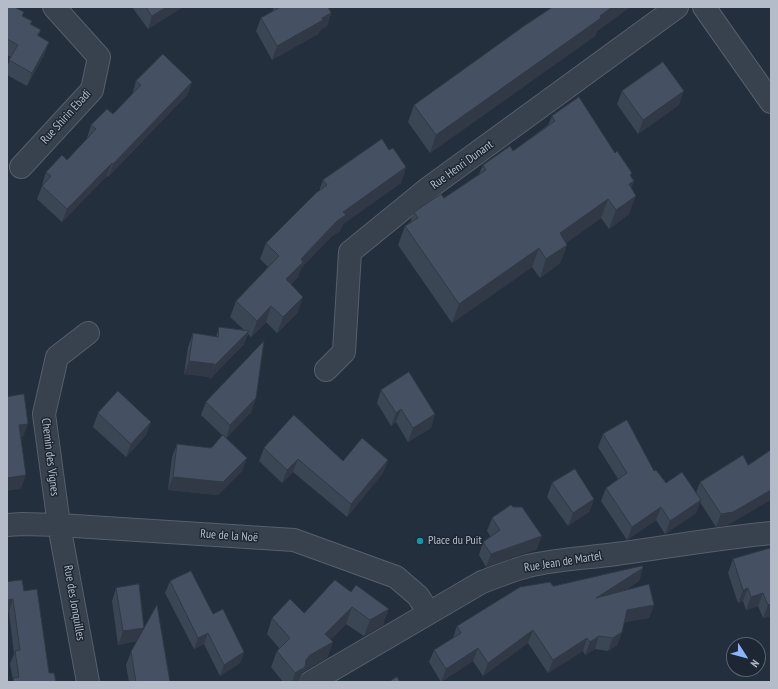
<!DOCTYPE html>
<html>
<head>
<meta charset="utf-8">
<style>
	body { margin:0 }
	#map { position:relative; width:778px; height:689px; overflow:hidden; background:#242f3e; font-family:"PT Sans Narrow",sans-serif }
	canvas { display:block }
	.frame { position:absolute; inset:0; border:8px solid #b4bcc9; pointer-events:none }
	.north { position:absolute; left:726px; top:637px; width:40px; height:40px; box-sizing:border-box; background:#1d2633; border:1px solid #59626f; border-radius:50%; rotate:126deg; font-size:11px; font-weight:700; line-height:16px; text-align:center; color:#b4bcc9 }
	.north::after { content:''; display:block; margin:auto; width:14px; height:18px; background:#8ab4f8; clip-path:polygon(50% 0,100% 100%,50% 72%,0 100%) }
</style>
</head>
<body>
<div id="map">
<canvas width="778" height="689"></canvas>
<div class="frame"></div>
<div class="north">N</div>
</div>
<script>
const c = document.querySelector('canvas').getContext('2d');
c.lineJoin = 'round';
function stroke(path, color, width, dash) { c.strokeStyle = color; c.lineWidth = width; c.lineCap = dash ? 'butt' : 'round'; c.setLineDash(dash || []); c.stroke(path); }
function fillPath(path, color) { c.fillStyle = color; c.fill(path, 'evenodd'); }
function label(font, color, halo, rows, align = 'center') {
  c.font = font + ' "PT Sans Narrow",sans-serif'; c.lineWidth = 3; c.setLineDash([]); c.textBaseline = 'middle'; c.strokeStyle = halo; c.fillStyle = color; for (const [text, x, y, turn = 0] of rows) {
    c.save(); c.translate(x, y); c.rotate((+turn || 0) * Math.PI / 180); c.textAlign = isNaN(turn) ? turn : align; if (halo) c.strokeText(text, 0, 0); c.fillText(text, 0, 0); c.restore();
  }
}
const minor = new Path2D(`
	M704 7 771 102
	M21 167 92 90 99 57 54 7
	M88 333 57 357 44 414 59 525 88 682
	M326 370 344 352 350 252 426 190 677 7
	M7 525 22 524 59 525 294 540 396 577 418 596 429 613
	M311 682 482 582C498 576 513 570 528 566 557 559 587 558 616 554 668 547 719 538 771 533`);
stroke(minor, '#565f6c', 24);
stroke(minor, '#38414e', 22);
fillPath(new Path2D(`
	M7 7 32 21 31 24 41 30 38 36 49 42 44 55 27 86 7 75V67L11 57 7 55Z
	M132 7H183L148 29Z
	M274 7H328L331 13 327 26 320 30 318 34 272 60 256 31 261 18 272 12Z
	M553 7H630L597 31 595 36 430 153 408 122 414 105Z
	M136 81 192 82 187 95 108 177 107 176 62 222 37 199 42 186V185L46 172 67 160 87 139V138L91 125 113 114 132 95Z
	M622 91 679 105 638 134 617 104Z
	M552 116 615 153 631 176 632 188 629 214 609 229 601 218 566 243 567 245 560 263 540 278 532 267 452 323 398 245 405 226 410 223 414 212 444 198 479 174 483 165 513 151 548 125Z
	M389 150 406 167 401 183 343 224 340 231 331 237 301 268 298 277 291 284 298 312 277 333 266 322 251 337 248 334 244 344 209 380 210 377 184 374 188 347 193 333 216 337 219 327 244 330 230 317 236 301 268 267 260 259 266 243 319 191 323 180Z
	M381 390 435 414 431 428 408 442 396 422 391 426 377 403Z
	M256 398 251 412 226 438 242 471 218 495 168 490 172 457 177 444 211 448 223 436 201 415 206 402Z
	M98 413 151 422 146 435 126 457 93 427Z
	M603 434 654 471 666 483 696 493 700 482 748 465 728 525 716 527 700 502 696 513 665 534 656 520 627 540 601 501 606 488 618 479 598 447Z
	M264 448 343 461 388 460 383 473 347 517 293 472 282 483 259 461Z
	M552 483 594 499 589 512 568 526 547 497Z
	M492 518 537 549 486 567 479 555 483 542 491 537 487 531Z
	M771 548V616L763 618 758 606 746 610 743 601 738 603 728 573 733 559Z
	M643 568 639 581 624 591 654 605 649 618 624 622 622 632 617 645 608 651 595 649 585 655 583 651 548 673 528 643 483 676 473 661 441 682 429 662 434 650 453 638 457 626 553 586Z
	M170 581 213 614 244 652 240 663 220 676 204 644 194 649 165 593Z
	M7 582 24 591 49 673 56 682H12L13 680 10 664 14 654 9 612Z
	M116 588 143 630 170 682H129L126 665 131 652 137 641 118 645 112 601Z
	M351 592 383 625 364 636 346 624 330 640 333 642 327 658 304 671 302 674 299 682H283L271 667 277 651 279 648 267 634 272 618 304 613Z`), '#3b4654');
fillPath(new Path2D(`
	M167 7H183L148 29 152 16Z
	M612 7H630L597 31 595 36 430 153 436 135Z
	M331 13 327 26 320 30 318 34 272 60 277 46Z
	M49 42 44 55 27 86 32 73Z
	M192 82 187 95 108 177 113 164Z
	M684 91 679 105 638 134 643 120Z
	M112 163 107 176 62 222 67 209Z
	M406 167 401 183 343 224 340 231 331 237 301 268 298 277 280 295 286 279 301 259 343 212Z
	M634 181 628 199 629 184Z
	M636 196 629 214 609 229 616 210Z
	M608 199 601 218 553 252 560 233Z
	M567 245 560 263 540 278 546 259Z
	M539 248 532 267 452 323 459 304Z
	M303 297 298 312 277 333 283 317Z
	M271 306 266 322 251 337 257 321Z
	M249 331 244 344 209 380 214 366Z
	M189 361 214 364 210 377 184 374Z
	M256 398 251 412 226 439 230 425Z
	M401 409 396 422 391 426 396 413Z
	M435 414 431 428 408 442 413 428Z
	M151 422 146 435 126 457 131 444Z
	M28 424 23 437 14 438 19 425Z
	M247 458 242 471 218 495 168 490 173 477Z
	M298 459 293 472 282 483 287 470Z
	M388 460 383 473 347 517 351 504Z
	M26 475 21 489 7 491V478Z
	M771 490V500L728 525 716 527 721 514Z
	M594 499 589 512 568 526 573 513Z
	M701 500 696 513 665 534 670 521Z
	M661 507 656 520 627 540 632 527Z
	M542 536 537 549 486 567 491 554Z
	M643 568 639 581 591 611 596 598Z
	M748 588 743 601 738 603 743 590Z
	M763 593 758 606 746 610 751 597Z
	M13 599 9 612H7V600Z
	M771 604V616L763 618 768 605Z
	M654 605 649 618 622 623 627 610Z
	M352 607 346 624 321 649 333 642 327 658 304 671 302 674 299 682H292L295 673 325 634Z
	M389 609 383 625 364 636 370 620Z
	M144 628 139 641 118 645 123 631Z
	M533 630 528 643 483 676 488 663Z
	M622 632 617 645 608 651 613 638Z
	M208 633 204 644 194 649 198 638Z
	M599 636 595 649 585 655 590 642Z
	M587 638 583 651 548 673 553 660Z
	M478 648 473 661 441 682 446 669Z
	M244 652 240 663 220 676 224 665Z`), '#303945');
const building = new Path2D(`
	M7 7H14L24 12 22 16 32 21 30 24 41 30 37 35 49 42 32 73 9 60 18 45 7 39Z
	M146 7H167L152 16Z
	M281 7H328L331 13 322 18 323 20 277 46 261 18Z
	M553 7H612L600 16 601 18 436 135 414 105 524 26Z
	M163 54 192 82 113 164 112 163 67 209 42 186 51 176 46 172 62 155 67 160 96 129 91 125 107 109 113 114 141 85 136 81Z
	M663 62 684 91 643 120 622 91Z
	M579 97 615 153 617 151 632 173 630 175 634 181 629 184 636 196 616 210 608 199 560 233 567 245 546 259 539 248 459 304 405 226 418 218 414 212 441 194 444 198 486 170 483 165 510 146 513 151 555 121 552 116Z
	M382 139 389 150 393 148 406 167 343 212 346 215 337 221 301 259 303 262 286 279 303 297 283 317 271 306 257 321 236 301 279 256 266 243 316 193 327 185 323 180Z
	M219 327 249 331 214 366V364L189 361 193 333 218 337Z
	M264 341 256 398 230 425 206 402Z
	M409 372 435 414 413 428 401 409 396 413 381 390Z
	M118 391 151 422 131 444 98 413Z
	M24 394 28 424 19 425 26 475 7 478V397Z
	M294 415 343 461 362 438 388 460 351 504 298 459 287 470 264 448Z
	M627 420 654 471 656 470 666 483 682 472 701 500 670 521 661 507 632 527 606 488 627 473 603 434Z
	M223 435 247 458 223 482 173 477 177 444 211 448Z
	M771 450V490L733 512 721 514 700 482 743 455 748 465Z
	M575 469 594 499 573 513 552 483Z
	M511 505 513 507H522L542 536 491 554 483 542 500 530 492 518Z
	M771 548V604L768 605 763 593 751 597 748 588 743 590 733 559Z
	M642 566 643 568 596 598 649 584 654 605 627 610 622 632 613 638 599 636 590 642 587 638 553 660 533 630 488 663 478 648 446 669 434 650 461 633 457 626 520 587 550 582 553 586Z
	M191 571 213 614 223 609 244 652 224 665 208 633 198 638 170 581Z
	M22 580 24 591 37 589 49 673H54L56 682H14L13 678 19 677 15 651 20 650 13 599 7 600V582Z
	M335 580 351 592 356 585 389 609 370 620 352 607 325 634 333 642 310 655 306 660 305 667 295 673 277 651 290 638 272 618 290 599 304 613Z
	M139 584 144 628 123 631 116 588Z
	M157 605 170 682H136L131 652Z
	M397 677 400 682H389Z`);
fillPath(building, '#455162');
stroke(building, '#303945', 1);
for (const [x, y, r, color] of [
	[420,541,4,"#0f9aa8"]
]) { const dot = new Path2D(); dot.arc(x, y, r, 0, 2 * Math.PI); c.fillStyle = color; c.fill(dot); stroke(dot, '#1d2633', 1.5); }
label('12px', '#b4bcc9', '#1d2633', [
	["Rue Shirin Ebadi",66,117,-48],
	["Rue Henri Dunant",462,165,-36],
	["Chemin des Vignes",50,457,83],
	["Rue de la Noë",229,536,4],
	["Rue Jean de Martel",563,562,-9],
	["Rue des Jonquilles",74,603,80]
]);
label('12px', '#b4bcc9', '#1d2633', [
	["Place du Puit",428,541]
], 'left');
</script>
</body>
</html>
